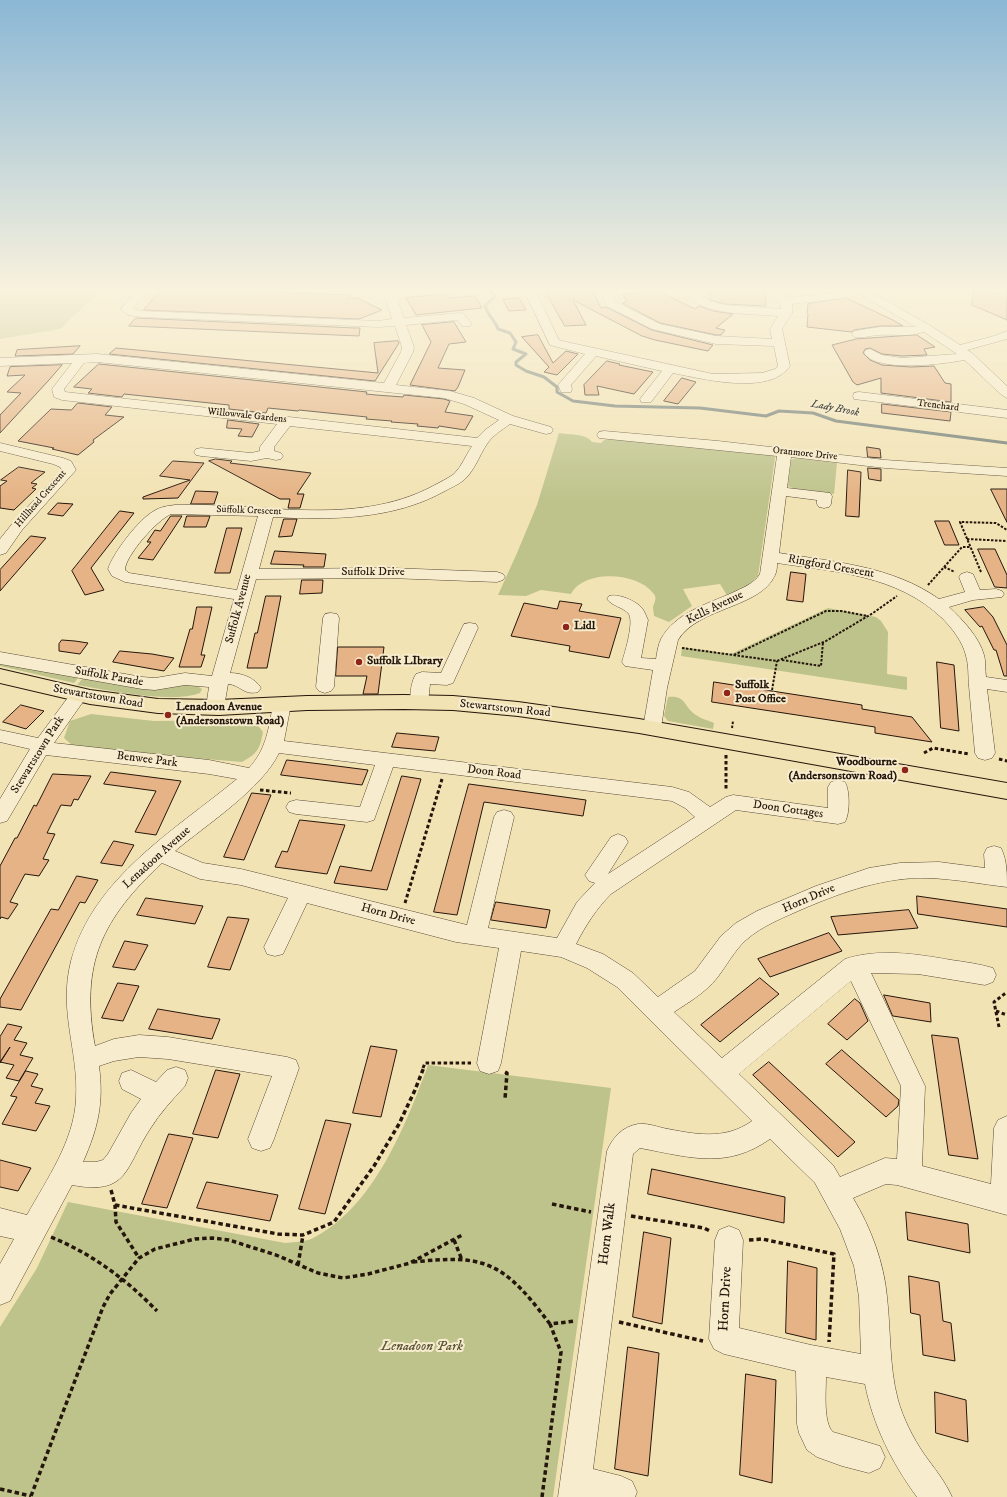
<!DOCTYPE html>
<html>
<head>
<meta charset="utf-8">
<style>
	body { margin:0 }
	canvas { display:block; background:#f2e3b4 }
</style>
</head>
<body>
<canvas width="1007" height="1497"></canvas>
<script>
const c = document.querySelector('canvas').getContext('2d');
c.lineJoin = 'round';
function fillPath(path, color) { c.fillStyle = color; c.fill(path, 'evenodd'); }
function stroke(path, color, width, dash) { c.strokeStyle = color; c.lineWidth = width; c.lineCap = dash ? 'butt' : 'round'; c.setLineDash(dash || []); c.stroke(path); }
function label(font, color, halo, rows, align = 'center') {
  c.font = font + ' "IM FELL DW Pica",serif'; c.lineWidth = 4; c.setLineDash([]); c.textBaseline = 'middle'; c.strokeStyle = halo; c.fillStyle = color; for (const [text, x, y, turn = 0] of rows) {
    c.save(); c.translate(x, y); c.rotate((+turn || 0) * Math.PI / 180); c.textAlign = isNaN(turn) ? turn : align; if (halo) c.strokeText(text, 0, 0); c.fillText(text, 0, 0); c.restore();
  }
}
fillPath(new Path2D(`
	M0 290H101L60 329 0 339Z
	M559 433C568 435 586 433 592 442L601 443 604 440 609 439 768 453 774 455 775 458 758 576 748 586 728 597 720 584 683 589 692 606 669 622 654 616C654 614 653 610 653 607 654 602 658 598 653 593 637 572 584 569 571 594L541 590 526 596 498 595 517 553 537 505Z
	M796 458 837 463 834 494 794 489 788 486 791 460Z
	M828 608 876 617 881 621 888 632 887 674 907 677V690L681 656 682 647 731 654Z
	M0 662 79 677 74 683 0 666Z
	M83 678 186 683 197 686 202 689 200 693C172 704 108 690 77 685Z
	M668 697C687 695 683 707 696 715 701 719 708 720 714 723L713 729 668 721 664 716Z
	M91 714 154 721 249 720 255 722 263 732C260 749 257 754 242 762L86 749 73 746 64 738 70 721Z
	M428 1065 611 1088 553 1497H0V1327L37 1268 68 1202 285 1243C294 1242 307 1242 315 1237 374 1206 406 1125 428 1065Z`), '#bec38b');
stroke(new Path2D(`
	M490 290 495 296 485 306C488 316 495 320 498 329L510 333 516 342 513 349 526 354 516 362V365L526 371 544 377 557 387V392L573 401 615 406 700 408 766 416 779 411 813 413 836 421 1007 443`), '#6e7a73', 3);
const building = new Path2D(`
	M161 290H231L350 295 348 298H357L382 310 359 319 144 310Z
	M545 290H592L601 308 606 307 652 330 713 345 708 351 655 340 642 336 573 300 586 325 565 326Z
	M656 290 695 309 699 306 713 311 733 314 716 328 725 330 721 335H716L660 323 622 303 627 302 623 295Z
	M706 290H763L765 293 766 306 725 304 710 300 709 299 712 296Z
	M974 290 998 293 1001 290H1007V320L972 305Z
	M447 294 449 298 475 296 482 308 416 315 406 298Z
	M519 298 526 310 509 311 503 300Z
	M846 298 893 320 903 326H880L854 330 852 332 807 327 808 314 807 313 808 304Z
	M136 318 355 328H360L359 336 129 326Z
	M454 322 466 342 449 344 438 368 465 370 458 387 455 391 410 385 431 342 422 325Z
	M538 335 553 363 566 351 578 354 557 375 544 372 549 367 522 337Z
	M917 335 935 347 924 349 927 355 902 356 882 354 870 348 865 349 863 353 870 360 882 365 911 367 934 366 945 383 951 384V402L881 393V378L857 385 853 382 832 345 856 339Z
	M398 341 399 343 375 381 109 354 116 348 378 373 374 343Z
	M80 346 73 354 15 356 17 350Z
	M607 361 620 364 619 365 653 372 634 394 597 386 599 395H585L584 385Z
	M99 364 367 392 366 394 376 395 403 397 404 395 444 399 450 401 445 412 473 416 465 430 439 426 438 428 417 426 418 424 391 422 392 421 366 419 367 417 299 410 298 411 268 408 266 413 229 409V405L124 394 122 397 88 393 92 389 74 387Z
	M62 365 49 380 0 433V415L21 393 7 392 25 375 7 376 10 367Z
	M682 378 696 382 678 404 664 401Z
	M78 403 112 407 105 415 124 417 93 440 94 442 78 455 52 449 54 448 18 441 51 409 71 410Z
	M882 404 951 412 950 421 882 413Z
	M228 420 259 424 252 437 238 436 242 429 227 428Z
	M867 447 880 449 881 458 868 457Z
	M216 459 232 461 230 463 311 473 297 494H304L300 508H288L290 499H280L209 461Z
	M173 461 204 463 178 498 143 499V497L190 480 160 476Z
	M19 467 45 472 31 483 37 484 32 488 36 489 14 510 0 508V486L7 481 1 480Z
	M868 468 881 469V481L869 479Z
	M848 470 861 472 859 517 846 516Z
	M991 489H1007V522Z
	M196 491 218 492 214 504H191Z
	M58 503 73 504 63 516 48 514Z
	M120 511 134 513 91 568 104 590 85 595 72 571Z
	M171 516H182L153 560 138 558 151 542H147L155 530 160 531Z
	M187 516H210L206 527H184Z
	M284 519H297L292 536 279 537Z
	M935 521H949L959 545H945Z
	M227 528H242L230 573H215Z
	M31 536 46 538 0 591V570Z
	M978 549H995L1007 575V588L995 587Z
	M275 551 326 554 324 567H303L304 565 271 564Z
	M791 572 806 574 803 602 787 600Z
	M302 580H323L322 593 300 594Z
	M266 596H281L267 668H247L255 633H257Z
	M560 601 582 604 579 611 621 618 609 658 569 651 570 646 511 636 524 603 557 609Z
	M197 607H212L201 655H205L201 667H179L190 629H192Z
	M984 607 993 617 1007 645V676H1004L996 650H994L982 626 980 627 965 610Z
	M62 640 75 641 88 643 80 654 59 651V644Z
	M338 647H384L378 694H363L367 676H336Z
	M120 651 152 654 174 658 164 671 113 662Z
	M937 662 954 665 959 731 941 728Z
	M714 682 862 705V709L912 717 932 742 875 733V727L712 702Z
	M21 705 44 711 26 729 3 722Z
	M397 733 439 737 435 751 392 747Z
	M287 760 329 765 368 770 362 785 281 775Z
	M111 772 181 781 156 835 135 832 156 791 104 784Z
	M53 774 91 776 78 800 74 799 71 806 61 805 47 833 55 834 43 859 49 860 39 876 25 874 10 902 18 904 8 919 1 917 0 919V866L15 838H17L34 805 36 806Z
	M402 776 421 779 387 890 334 883 340 866 371 871Z
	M469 784 586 800 583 816 484 802 457 915 434 912Z
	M252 793 271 795 244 860 224 857Z
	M300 820 345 825 327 874 275 867 282 851 287 852Z
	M114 841 134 845 122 866 101 863Z
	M77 876 98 880 85 903 80 902 21 1010 0 1007V999L51 909 58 910Z
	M917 896 1007 909V927L918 914Z
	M146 898 174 902 203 906 195 924 137 915Z
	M496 902 550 910 546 928 491 920Z
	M909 910 918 928 838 935 831 917Z
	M228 917 249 919 230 970 208 967Z
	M829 933 842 951 770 977 758 959Z
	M125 941 148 945 135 970 113 967Z
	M760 978 779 994 720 1042 701 1025Z
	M118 983 139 986 123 1021 102 1018Z
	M884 995 930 1003 931 1022 893 1016Z
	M855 999 860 1003 868 1021 847 1040 828 1024Z
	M158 1009 205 1017 220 1019 212 1039 149 1029Z
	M8 1024 22 1027 14 1040 27 1043 20 1055 33 1058 19 1081 6 1078 14 1065 0 1062 10 1047 0 1063V1037Z
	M932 1035 958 1038 978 1159 949 1155Z
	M371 1046 397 1050 381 1117 353 1113Z
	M842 1050 899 1100 898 1106 886 1117 826 1064Z
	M769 1062 855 1142 838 1157 753 1075Z
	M216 1070 240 1074 218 1138 193 1134Z
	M26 1071 38 1074 31 1086 43 1089 35 1103 50 1106 36 1131 2 1124 17 1097 11 1096Z
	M326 1120 351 1124 325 1214 299 1209Z
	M169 1134 193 1138 167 1208 142 1204Z
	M0 1160 31 1168 18 1191 0 1187Z
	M652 1169 785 1197 784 1223 648 1194Z
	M207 1182 278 1195 270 1221 197 1208Z
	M906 1212 968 1224 970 1253 908 1240Z
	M644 1232 671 1238 662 1324 633 1317Z
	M788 1261 817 1268 816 1340 786 1333Z
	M909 1276 939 1282 943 1321 951 1323 955 1361 923 1355 920 1315 911 1313Z
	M628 1347 659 1353 648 1476 615 1469Z
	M746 1374 776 1380 772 1483 740 1475Z
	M935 1392 966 1400 968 1442 936 1433Z`);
fillPath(building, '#e5b385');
stroke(building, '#25160c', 1);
const minor = new Path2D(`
	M137 290H149L133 308 141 311 378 321 392 319 383 290H394L404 318 460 313 464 314 472 324 470 326H462L457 320 406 325 414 347 413 352 396 385 450 391 474 398 513 416 551 427 553 430 551 433 546 434 510 424C502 430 493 435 487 444 479 456 475 470 464 480 458 485 450 488 443 492 392 520 330 520 273 517L259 569 389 568 497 572 503 574 505 577 503 580 497 582 389 578 256 579 230 673C242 673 255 678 261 688L258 692C244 696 241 685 228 684L224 707 221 711 215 713 209 711 206 707 209 687 185 685 155 690 142 689 0 664V652L142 677 155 678 185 673 212 676 234 599 125 582 112 576 108 569C113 553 139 519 154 511 160 507 167 506 175 505 259 502 354 528 433 486 440 482 447 479 454 474 462 466 466 455 472 446L290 426 274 447V451L281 453 283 456 281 459 276 460 267 458 251 461 201 456 196 455 194 452 196 449 201 448 251 453 260 451V447L277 424 62 400 54 397 52 389 72 363 0 366V358L97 354 384 383 401 352 402 347 395 326 378 327 141 317 128 315 121 309ZM97 362 444 398 464 404 499 420 485 430 477 438 65 392 64 389 84 363ZM171 514 258 516 237 590 129 573 125 570C125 556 157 520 171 514Z
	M524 290H535L559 340 562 341 713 374 762 373 775 369 778 366 774 346 716 344 652 329 607 306 599 290H610L616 302 660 324 716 336 772 339 770 329 778 316C748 313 703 317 681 290H694L709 301 725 305 781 309 780 304 764 290H777L787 298 843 292 849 295 843 298 792 304V313L782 329 790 366C770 396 703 379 673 373L651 402H641L640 399 662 371 596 356 571 385 572 389 571 392H561L558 385 585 354 550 345Z
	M853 290H867L931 326 960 345 994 336 1007 331V339L967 350 972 353 1007 386V398C1000 396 974 367 964 360 943 364 878 373 864 353L866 350 870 349 882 355 902 358 957 354 924 332C908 337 896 334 879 335 871 335 862 339 854 337L852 334 854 331 880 327H916Z
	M859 392 1007 410V418L854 399 853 396 854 393Z
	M604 431 718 441 885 460 1007 468V476L885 468 791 457 787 488 830 493 832 496 831 504 829 507 824 508 819 507 817 504V500L786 496 779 553C835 562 892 566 939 599L965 592 959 577 961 574 967 572 973 574 980 590 996 589 1002 591 1004 594 1002 597 973 600 949 607C963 620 979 637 984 655 986 662 985 670 986 677L1007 680V692L987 689 995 753 992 758 985 760 978 758 975 753C973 731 971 708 969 686 968 676 969 666 966 656 963 642 952 628 942 618 897 575 836 572 777 563 777 567 777 571 775 575 761 608 698 607 678 640L667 688 661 728 659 732 652 734 645 732 643 728 653 670 625 666 622 662C625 652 635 620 628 613 622 607 612 606 607 599L609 596C618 593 636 601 642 608 645 612 646 616 648 620L641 658 656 659C657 653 658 645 661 639 675 613 707 604 732 593 742 588 754 584 760 574L777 456 599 438 597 435 599 432Z
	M0 443 63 458 71 461 76 470 22 530 6 553 0 555V539L12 524 62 470 60 467 53 464 0 451Z
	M331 613 337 614 339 618 334 687 331 691 325 693 319 691 316 687 323 618 325 614Z
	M470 623 476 624 478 628 453 683 447 685 430 684 428 703 425 707 419 709 413 707C408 700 411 681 416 674L422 672 441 673 462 628 464 624Z
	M78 690 84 692 87 696 54 743 209 760 249 768C266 750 269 728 273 704L276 700 282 698 288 700 291 704 284 741 672 787 689 792 710 807 726 797 733 795 828 808V787L831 782 838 780 845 782C850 791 850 813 845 822L838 824 736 810 611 894C596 909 586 925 576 944L603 954 633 973 658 997 695 971 721 936 736 923 757 911 816 886 869 868 900 863 939 862 985 868 984 854 987 848 994 846 1001 848C1007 860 1007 874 1007 887 981 884 955 879 928 878 885 877 845 891 805 908 785 917 763 925 746 940 734 951 727 965 717 978 705 993 689 1002 674 1012L722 1058 845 959C879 948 917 954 951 960 965 962 980 964 993 968L996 975 993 982 985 985 918 974 871 973 925 1086 922 1166 991 1184 994 1128 998 1120 1007 1116V1215L897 1185 886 1184 853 1198C871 1228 884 1263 887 1297 891 1332 889 1366 898 1400 903 1418 913 1438 924 1454 934 1468 945 1481 952 1497H917C892 1463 873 1425 865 1384L826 1377C826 1391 823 1423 833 1432L880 1446 885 1457 880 1468 869 1473 842 1466 817 1457 807 1450 799 1433 797 1424 796 1371 724 1354 714 1349 709 1339 715 1240 719 1230 729 1226 739 1230 743 1240 739 1328 811 1345 861 1354 859 1297 854 1266 840 1229 815 1183 770 1139C726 1170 689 1157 640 1148L633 1154 593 1469 621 1476 632 1481 637 1492 635 1497H558L607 1151C613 1137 622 1127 638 1124 646 1123 655 1126 663 1128 694 1134 724 1141 752 1121L617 987 587 968 561 957 521 951 501 1063 498 1071 489 1074 480 1071 477 1063 499 948 456 942 307 903 283 954 275 956 267 954 264 947 288 898 241 885 200 879 162 863C102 919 80 963 95 1046L114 1039 139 1035 168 1037 287 1057 296 1060 299 1068 274 1139 270 1148 261 1151 252 1148 248 1139 272 1076 168 1059 139 1057 114 1061 99 1066C104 1103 98 1128 83 1162H96L103 1160 108 1154 131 1113 141 1099 122 1089 119 1081 122 1073 131 1070 156 1082 167 1070 176 1067 185 1070 188 1078 185 1086C172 1100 160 1113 150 1129 125 1167 129 1196 72 1185L10 1301 0 1305V1264L14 1239 0 1236V1208L27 1215C47 1179 74 1141 76 1099 79 1051 58 1012 71 961 93 878 175 830 237 779L209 774 46 755 7 821 0 823V799L30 749 0 742V730L38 738 72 692ZM279 753 375 765 360 807 296 800 289 802 286 807 289 812 296 814 367 822 374 820 393 767 672 801 685 808 695 817 608 874 628 842 625 837 618 834 611 837 585 875 589 881 595 883 577 902 557 938 488 928 514 817 511 812 504 810 497 812 494 817 467 925 241 869 203 863 175 851C206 825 262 789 279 753ZM851 981 901 1086 897 1159 885 1158 840 1177 833 1165 739 1074Z`);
const major = new Path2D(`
	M0 669 90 690 158 699 219 700 307 696 404 695 453 696 518 702 639 719 1007 783V799L639 733 518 716 453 710 404 709 307 710 219 715 158 713 90 704 0 683Z`);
stroke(minor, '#584936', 1);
stroke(major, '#25160c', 2);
stroke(new Path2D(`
	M967 539 1007 541
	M944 567 955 572
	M981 572 960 522 996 523 1007 530
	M928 585 962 547H970
	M682 648 777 661 826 641 873 613 897 596
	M734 655 826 611H841L868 616
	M782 660 821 666 823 642
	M772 690 777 661
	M732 728 733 721`), '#25160c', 2, [2.5, 1.5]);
stroke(new Path2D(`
	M924 753 933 748 969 754
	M726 755V790
	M999 759 1007 761
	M260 790 291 793
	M405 903 442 779
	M996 1011 1007 1015
	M999 1027 994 1002 1007 992
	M423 1068 425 1063H471`), '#25160c', 3, [3.5, 2.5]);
stroke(new Path2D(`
	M505 1072 507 1073 505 1099
	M111 1190 115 1205 116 1222 139 1258
	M552 1204 591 1212
	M115 1205 278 1234 303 1235 334 1222 374 1166 399 1124 415 1090 424 1067
	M631 1216 704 1228 710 1231
	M51 1237C92 1254 126 1279 157 1311
	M454 1240 462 1260
	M749 1240 762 1239 834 1254 829 1342
	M413 1262C434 1260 461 1257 481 1263 511 1271 532 1301 550 1324
	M298 1265 303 1235
	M619 1322 703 1341
	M0 1489 31 1496
	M31 1496 103 1307 110 1294 139 1258 155 1249 195 1239 212 1238 229 1240 276 1255 318 1273 343 1278 368 1274 410 1263 464 1234
	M542 1497 561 1352 550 1324 576 1321`), '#25160c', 3.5, [4.5, 3]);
fillPath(minor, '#f7edce');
fillPath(major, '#f2e3b4');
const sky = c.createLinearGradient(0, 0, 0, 500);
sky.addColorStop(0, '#8bb7d5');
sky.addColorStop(0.58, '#f9f2dd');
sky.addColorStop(1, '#f9f2dd00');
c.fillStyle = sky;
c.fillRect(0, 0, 1007, 500);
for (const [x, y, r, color] of [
	[566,627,4,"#8f2418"],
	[359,662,4,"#8f2418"],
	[727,693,4,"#8f2418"],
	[168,715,4,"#8f2418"],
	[905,770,4,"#8f2418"]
]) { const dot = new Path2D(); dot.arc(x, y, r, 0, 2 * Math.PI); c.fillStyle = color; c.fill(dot); stroke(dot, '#f7edce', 1.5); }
label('10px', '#25160c', '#f7edce', [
	["Trenchard",938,406,7],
	["Willowvale Gardens",247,416,6],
	["Oranmore Drive",805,454,6],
	["Hillhead Crescent",41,499,-49],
	["Suffolk Crescent",249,511,2]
]);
label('italic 11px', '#505048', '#f7edce', [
	["Lady Brook",835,409,11]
]);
label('12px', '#25160c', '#f7edce', [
	["Ringford Crescent",831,567,10],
	["Suffolk Drive",373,573],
	["Kells Avenue",715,608,-26],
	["Suffolk Avenue",239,609,-75],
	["Suffolk Parade",109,677,10],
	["Stewartstown Road",98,697,10],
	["Stewartstown Road",505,709,6],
	["Stewartstown Park",38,755,-58],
	["Benwee Park",147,760,7],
	["Doon Road",494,773,7],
	["Doon Cottages",788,810,8],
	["Lenadoon Avenue",157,858,-42],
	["Horn Drive",809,899,-23],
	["Horn Drive",388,915,15]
]);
label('bold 12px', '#25160c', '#f7edce', [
	["Lidl",574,627],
	["Suffolk LIbrary",367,662],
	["Suffolk",735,686],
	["Post Office",735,700],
	["Lenadoon Avenue",176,708],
	["(Andersonstown Road)",176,722],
	["Woodbourne",897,763,"right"],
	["(Andersonstown Road)",897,777,"right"]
], 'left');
label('14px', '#25160c', '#f7edce', [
	["Horn Walk",608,1234,-83],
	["Horn Drive",726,1299,-87]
]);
label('italic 14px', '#5b5338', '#f7edce', [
	["Lenadoon Park",422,1347]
]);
</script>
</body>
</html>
